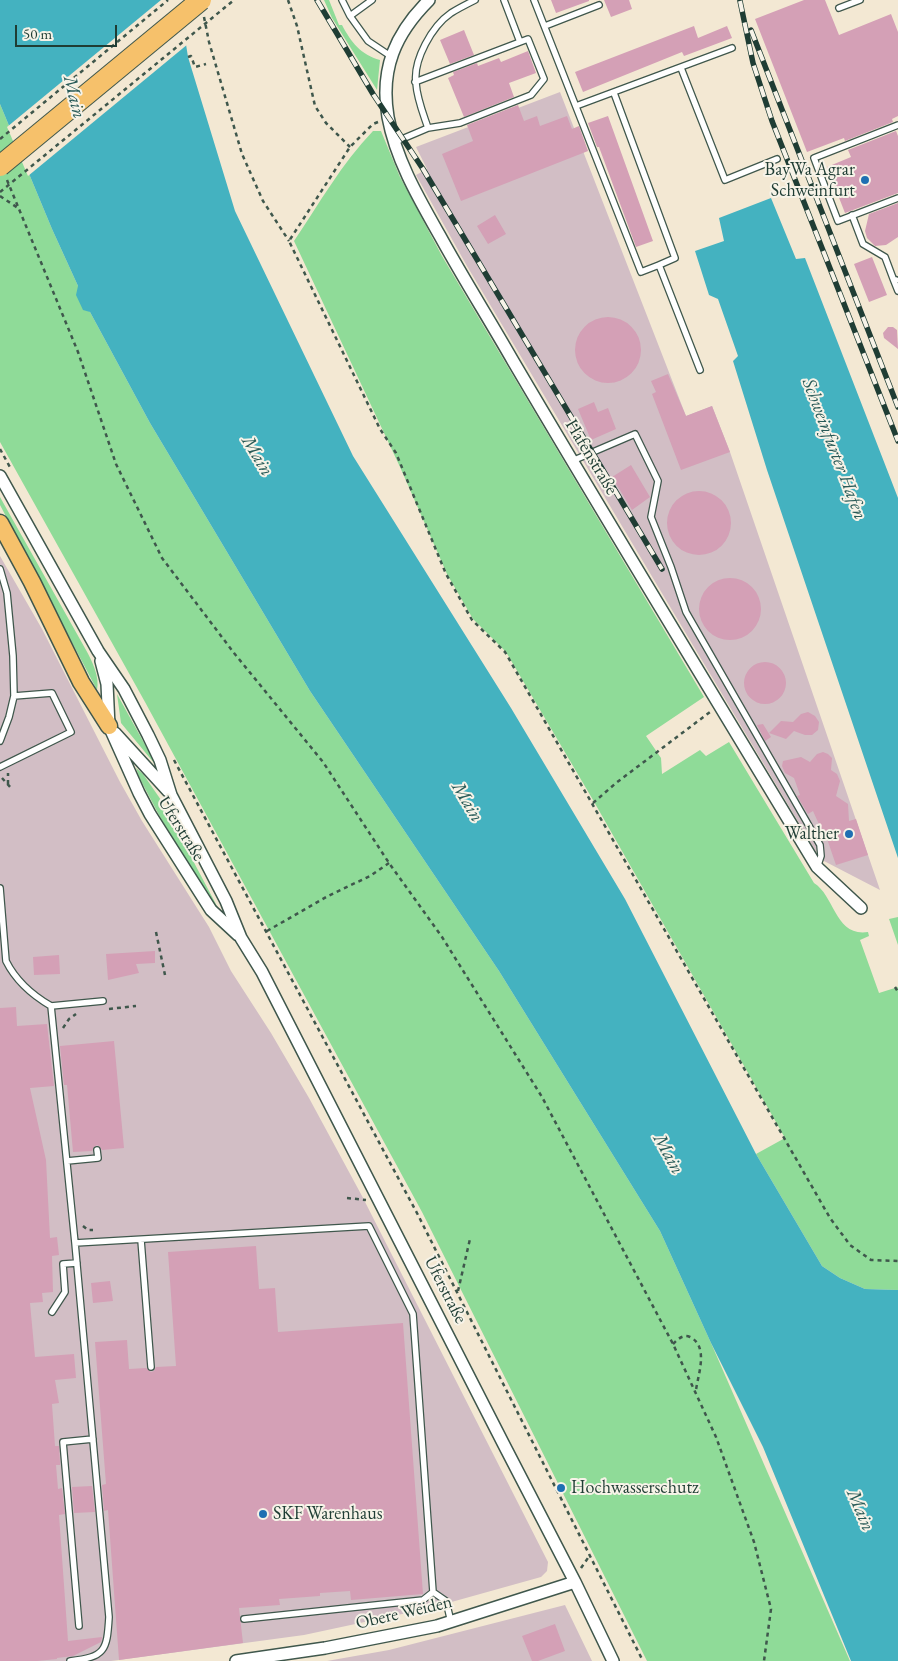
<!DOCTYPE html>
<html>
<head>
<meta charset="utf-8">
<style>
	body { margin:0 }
	#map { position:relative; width:898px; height:1661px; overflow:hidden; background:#f3e8d3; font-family:"EB Garamond",serif }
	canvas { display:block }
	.scale { position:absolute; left:15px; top:25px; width:102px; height:22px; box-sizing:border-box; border:2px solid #1f3d34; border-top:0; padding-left:6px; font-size:15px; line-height:18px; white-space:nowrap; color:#1f3d34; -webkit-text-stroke:4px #f7f3e8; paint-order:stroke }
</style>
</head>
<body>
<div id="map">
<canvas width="898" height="1661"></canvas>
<div class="scale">50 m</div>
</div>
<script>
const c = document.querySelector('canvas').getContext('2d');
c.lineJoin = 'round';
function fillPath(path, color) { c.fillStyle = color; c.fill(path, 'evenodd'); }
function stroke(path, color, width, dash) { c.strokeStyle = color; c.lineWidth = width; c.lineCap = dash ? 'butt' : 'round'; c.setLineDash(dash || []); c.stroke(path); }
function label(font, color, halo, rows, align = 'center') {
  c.font = font + ' "EB Garamond",serif'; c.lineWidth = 4; c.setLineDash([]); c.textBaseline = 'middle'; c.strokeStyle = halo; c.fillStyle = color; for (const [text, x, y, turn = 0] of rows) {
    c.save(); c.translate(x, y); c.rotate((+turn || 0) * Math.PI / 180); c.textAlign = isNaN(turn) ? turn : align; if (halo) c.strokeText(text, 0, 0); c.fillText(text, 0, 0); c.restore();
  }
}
fillPath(new Path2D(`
	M560 92 686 416 712 406 730 452 880 890 824 861 815 850 467 266 416 175 427 169 416 147Z
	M0 556 42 629 120 782 142 821 209 927 231 971 271 1033 309 1098 362 1196 548 1562 547 1571 541 1577 430 1608 304 1635 111 1661H0Z
	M565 1605 592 1661H327L389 1650Z`), '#d2bec5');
fillPath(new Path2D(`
	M324 0H329L339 25H342C351 42 361 55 380 60L377 90 332 18Z
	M0 104 52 229 78 286C78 294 83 308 90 312L150 423 310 691 499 971 660 1231 711 1343 850 1661H647L422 1212 145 702 0 442Z
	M373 131H381L400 177 442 256 704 697 646 736 661 758 662 774 700 750 706 756 729 742 814 883C835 896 835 937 868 932L869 936 860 940 879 993 898 987V1290L865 1289 840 1278 822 1266 756 1154 785 1138 593 800 506 652 473 619 447 574 400 467 294 241C319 204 342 163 373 131Z
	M0 497 86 650C92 661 100 677 97 690L0 505Z
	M117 694 154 761V763L121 723Z
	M136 768 143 774 161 800 218 908 216 907 210 898 160 817 139 777Z
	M898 917V945L889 919Z`), '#8fdb98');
fillPath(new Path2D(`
	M0 0H179L188 57 235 211 353 456 511 708 625 899 756 1154 822 1266 840 1278 865 1289 898 1290V1661H851L763 1447 711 1343 660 1231 499 971 310 691 150 423 90 312 83 310 76 295 78 286 52 229 0 104Z
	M771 198 796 259 805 258 898 498V858L767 470 733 361 738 356 718 299 709 295 695 251 724 241 719 218Z`), '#44b2c0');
fillPath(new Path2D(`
	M161 0H181L188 44 28 176 7 127Z`), '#f3e8d3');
fillPath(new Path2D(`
	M551 0H589V1L556 13Z
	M604 0H629L632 9 611 17Z
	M804 0H825L839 35 891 14 898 32V116L892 119 893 122 845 141 844 138 807 152 755 19Z
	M694 26 698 38 727 26 732 38 684 56 682 52 583 92 575 72Z
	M464 30 474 55 450 64 440 40Z
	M528 51 536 73 509 83 514 97 464 117 448 78 454 75 453 72 477 63 478 66 499 58 501 62Z
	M518 105 524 121 537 116 540 126 567 116 572 129 579 126 588 151 461 201 442 154 473 141 467 125Z
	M608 116 653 241 636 247 599 147H597L588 123Z
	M896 131 898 136V193L845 213 827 167 851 157 848 150Z
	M898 203V237L886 245 875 246 867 238 865 231 869 214Z
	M495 215 506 234 488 244 477 226Z
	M872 257 887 295 869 302 854 264Z
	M575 350a33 33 0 1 1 66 0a33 33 0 1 1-66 0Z
	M888 327H893L897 330 898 349 884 338 883 333Z
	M668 374 686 416 712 406 730 452 681 470 652 394 656 392 651 381Z
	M594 402 598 412 608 408 616 429 591 440 578 409Z
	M631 465 650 497 632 510 612 477Z
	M667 523a32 32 0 1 1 64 0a32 32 0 1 1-64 0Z
	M699 609a31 31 0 1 1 62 0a31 31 0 1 1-62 0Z
	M744 683a21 21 0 1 1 42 0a21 21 0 1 1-42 0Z
	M808 712 815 716 819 722 818 730 812 735H805L794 731 786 739 769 733 781 721 793 722 801 714Z
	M763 724 771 737 765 741 757 725Z
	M823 752 828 754 832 758 831 770 837 774 840 781 836 796 848 804 849 821 856 819 868 855 836 865 824 830 822 831 813 811 808 814 797 796 800 795 794 778 785 773 782 766 783 761 801 757 810 762 817 754Z
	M155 951V963L136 964 139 973 108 980 106 954Z
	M59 955 60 974 34 975 33 957Z
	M16 1007 17 1026 47 1024 54 1086 30 1088 46 1160 50 1238 57 1237 59 1255 52 1256 53 1292 42 1293 43 1302 30 1303 35 1357 74 1354 76 1378 55 1380 59 1403 52 1404 55 1446H59L60 1463V1465H56L58 1489 62 1488 65 1514 59 1515 68 1641 102 1637 101 1642 73 1656 57 1658V1659L37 1661H0V1008Z
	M114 1041 124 1148 102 1150 100 1147 97 1145 94 1147 92 1151 73 1152 67 1085H64L60 1046Z
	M256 1246 259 1289 275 1288 278 1332 403 1323 423 1594 351 1600 350 1591 320 1593V1596L279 1599 280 1605 239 1608 243 1643 119 1660 108 1510 104 1511 102 1485 106 1484 95 1342 127 1340 129 1369 146 1368 151 1372 154 1371 156 1367 176 1366 168 1252Z
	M110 1281 113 1301 93 1303 91 1283Z
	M92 1486 95 1512 74 1513 72 1487Z
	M555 1624 565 1651 538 1661H532L522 1636Z`), '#d4a0b6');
const lane = new Path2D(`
	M342 0 350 16
	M372 0 350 16 368 41 392 57
	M534 0 641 272 659 265 700 370
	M839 8 860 0
	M545 26 599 5
	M681 68 725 180 777 159
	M415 82 520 42 504 0
	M614 93 675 258 659 265
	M576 106 732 48
	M898 125 814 158 838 221 898 198
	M428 128C423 113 417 99 416 83 413 60 432 26 451 13 459 8 467 4 475 0
	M395 142 428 128 460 123 531 95 544 79 528 39 520 42
	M852 215 863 244 885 257 894 281
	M896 280 894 281 898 291
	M572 461 635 434 658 481 651 517 671 567 686 612 820 845 821 856 818 865
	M0 569 7 593 13 656 14 696 9 717 0 741
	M0 767 71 732 52 693 14 696
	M0 888 6 961C16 981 32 995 51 1006
	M67 1161 98 1158 97 1150
	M141 1240 151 1367
	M75 1243 369 1226 413 1314 433 1592 446 1601 451 1622
	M52 1312 65 1292 63 1264 77 1263
	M244 1619 423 1600 433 1592
	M79 1626 63 1442 93 1439
	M70 1661C105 1657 107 1651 109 1617L75 1243 51 1006 103 1001`);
const street = new Path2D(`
	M429 0C395 34 380 69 388 117 396 160 419 199 440 236 463 278 489 319 513 361 613 531 716 699 817 867L861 908
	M0 476 98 651 124 689 148 735 160 760 171 795 226 901 241 938 262 972 503 1443 575 1582 613 1661
	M101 661 107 684 109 726 139 793 150 814 211 910 238 935
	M115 733 168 791
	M236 1661 325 1648 437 1626 575 1582`);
const primary = new Path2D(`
	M0 523 32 582 81 682 109 726`);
stroke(lane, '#3f574c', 8);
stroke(street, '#3f574c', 14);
stroke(primary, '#3f574c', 19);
stroke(new Path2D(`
	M288 0 297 26 315 106 326 123 350 147
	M204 17 209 42 242 154 263 201 289 241
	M188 57 191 56 195 67 206 64
	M378 122 373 124 350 147 289 241 380 429 396 453 446 574 472 620 505 652 830 1218 850 1245 871 1260 898 1261
	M0 139 168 0
	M7 180 78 352 116 464 162 558 234 653 323 762 389 863 442 937 542 1097 673 1344 716 1437 754 1542 771 1609 764 1661
	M0 196 18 208
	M0 449 11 469
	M174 760 418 1215 643 1661
	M2 778 11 788
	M8 784V773
	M593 803 616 783 710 712
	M267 931 328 896 370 876 389 863
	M156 932 165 975
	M895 987 898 992
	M109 1009 136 1006
	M63 1028 69 1019 76 1014
	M347 1198 366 1200
	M83 1226 88 1230H93
	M458 1291 470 1239
	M673 1344C678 1339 683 1334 690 1337 709 1346 698 1375 696 1390
	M581 1568 590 1555`), '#3f574c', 2.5, [4, 4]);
stroke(lane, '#fff', 5.5);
stroke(street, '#fff', 11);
stroke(primary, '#f6c16b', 16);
const rail = new Path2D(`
	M317 0 373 94 423 169 662 569
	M740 1 753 63 772 121 898 441
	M751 30 898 407`);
stroke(rail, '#1f3d34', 5.5);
stroke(rail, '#f7f3e8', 4, [11]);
const highwayBridge = new Path2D(`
	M0 166 201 0`);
stroke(highwayBridge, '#3f574c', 22, []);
stroke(new Path2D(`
	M0 192 234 0`), '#3f574c', 2.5, [4, 4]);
stroke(highwayBridge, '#f6c16b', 20);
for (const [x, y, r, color] of [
	[865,180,5,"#1f6fb2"],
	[849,834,5,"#1f6fb2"],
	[561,1488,5,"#1f6fb2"],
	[263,1514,5,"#1f6fb2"]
]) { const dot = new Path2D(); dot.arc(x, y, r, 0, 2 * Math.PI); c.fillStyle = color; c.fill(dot); stroke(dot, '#f7f3e8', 2); }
label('18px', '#1f3d34', '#f7f3e8', [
	["BayWa Agrar",855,170],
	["Schweinfurt",855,191],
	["Walther",839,834],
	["Hochwasserschutz",571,1488,"left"],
	["SKF Warenhaus",273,1514,"left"]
], 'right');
label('18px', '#1f3d34', '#f7f3e8', [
	["Hafenstraße",591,457,59],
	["Uferstraße",181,829,58],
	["Uferstraße",445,1290,63],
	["Obere Weiden",404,1613,-13]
]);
label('italic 19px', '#285a57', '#f7f3e8', [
	["Main",74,97,76],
	["Schweinfurter Hafen",834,449,69],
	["Main",257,456,59],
	["Main",467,802,59],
	["Main",668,1154,61],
	["Main",860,1510,67]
]);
</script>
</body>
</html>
